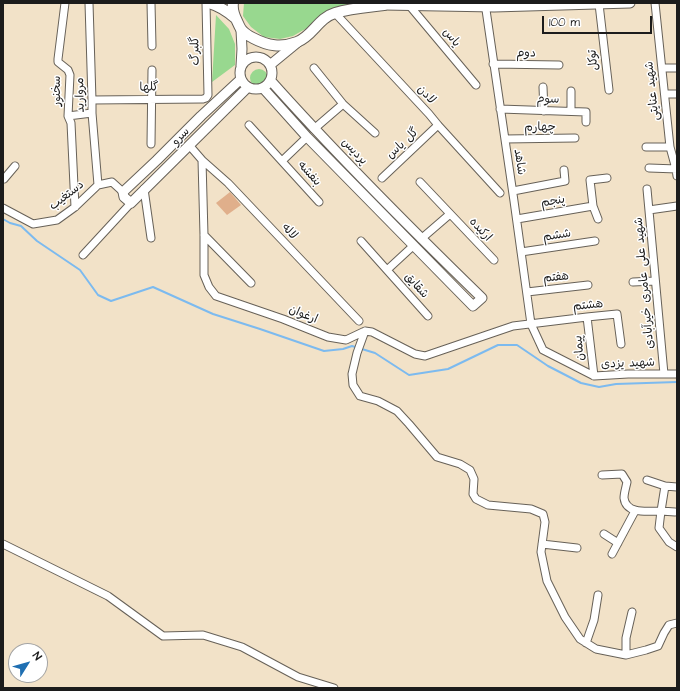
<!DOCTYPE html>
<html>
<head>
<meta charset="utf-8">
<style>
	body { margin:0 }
	#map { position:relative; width:680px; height:691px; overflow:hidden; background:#f2e2c8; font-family:"Architects Daughter",sans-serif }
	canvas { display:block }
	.frame { position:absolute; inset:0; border:4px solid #1c1c1c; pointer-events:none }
	.north { position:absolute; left:8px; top:643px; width:40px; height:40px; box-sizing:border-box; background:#fff; border:1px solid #a4a4a4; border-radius:50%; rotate:53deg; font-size:11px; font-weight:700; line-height:16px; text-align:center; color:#1c1c1c }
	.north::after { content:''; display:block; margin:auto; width:14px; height:18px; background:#1f6fb2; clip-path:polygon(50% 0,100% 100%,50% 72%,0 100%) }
	.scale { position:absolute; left:542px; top:16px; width:110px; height:18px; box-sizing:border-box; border:2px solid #1c1c1c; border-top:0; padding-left:5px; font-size:12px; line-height:14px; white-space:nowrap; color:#1c1c1c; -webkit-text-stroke:3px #fff; paint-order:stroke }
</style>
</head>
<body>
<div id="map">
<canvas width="680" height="691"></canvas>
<div class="frame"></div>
<div class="north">N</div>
<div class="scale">100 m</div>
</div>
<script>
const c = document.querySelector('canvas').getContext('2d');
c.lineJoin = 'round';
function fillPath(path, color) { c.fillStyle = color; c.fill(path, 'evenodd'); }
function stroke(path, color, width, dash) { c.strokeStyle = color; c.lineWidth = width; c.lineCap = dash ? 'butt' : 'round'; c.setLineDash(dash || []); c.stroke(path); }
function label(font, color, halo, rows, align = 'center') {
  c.font = font + ' "Architects Daughter","Playpen Sans Arabic",sans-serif'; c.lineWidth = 3; c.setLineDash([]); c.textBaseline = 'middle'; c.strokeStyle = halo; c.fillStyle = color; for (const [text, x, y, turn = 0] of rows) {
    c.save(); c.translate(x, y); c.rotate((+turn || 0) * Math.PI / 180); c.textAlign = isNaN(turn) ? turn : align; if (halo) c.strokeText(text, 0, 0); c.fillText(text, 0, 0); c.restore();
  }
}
fillPath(new Path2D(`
	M244 3H362L332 9 322 14 307 28 293 36 280 39 264 37 251 27 243 16Z
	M216 15 229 29 235 44V65L212 82Z
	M250 78a9 9 0 1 1 18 0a9 9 0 1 1-18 0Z`), '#98d88f');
stroke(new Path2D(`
	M3 219 10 223 21 226 37 241 80 270 98 295 111 301 153 287 213 314 260 329 324 351 343 349 352 346 375 353 409 375 448 369 498 345H517L548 366 581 383 599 387 616 384 677 382`), '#7cbaef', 2);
fillPath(new Path2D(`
	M230 192 241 205 227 215 216 203Z`), '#e0af8b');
const minor = new Path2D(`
	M65 3 58 59V62L68 70 70 75 68 116 71 123 75 207
	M89 3 92 100V113L98 185
	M151 3 152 46
	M485 3 514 201 531 324 543 350 594 376 628 374H677
	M655 3 670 147 676 169 677 176
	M599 4 609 90
	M409 5 476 85
	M335 13 429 114 438 125 500 193
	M493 64 559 65
	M314 68 343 104 375 133
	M662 68H677
	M543 87 544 111
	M665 94H677
	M92 100 203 99 206 98 208 95 206 3
	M500 109 586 112V122
	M571 111V91
	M68 116 92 113
	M249 125 319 202
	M314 129 343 104
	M505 139 575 138
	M151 144 152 70
	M189 145 202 160 204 235V275L209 287 216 296 283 319 328 337 346 340 365 331 372 332 415 354 425 356 513 326 587 317 617 314 621 344
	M646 147H670
	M202 160 228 183 359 321
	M282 161 307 137
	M649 168 677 169
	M3 178 4 179 15 166
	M382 178 438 125
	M420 182 494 260
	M144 189 151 238
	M647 189 664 374
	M513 191 565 181 564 170
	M3 208 33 224 57 220 75 207 98 185 112 182 123 192
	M649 210 677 206
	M517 219 593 206
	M598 219 593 206 590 180 607 178
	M204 235 251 283
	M421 239 450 214
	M361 241 428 316
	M521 252 595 241
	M83 255 131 203
	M387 270 413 246
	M633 282 655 281
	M527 292 588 285
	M587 317 594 376
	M365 331 357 353 352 374 353 385 360 396 378 401 397 411 409 424 437 457 460 464 470 470 474 479 473 494 476 499 488 505 531 509 543 514 545 522 541 552 547 581 565 617 580 639 596 649 626 655 646 650 658 646 664 633 669 625 677 623
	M602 475 622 474 627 482C626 487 624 493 624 498 626 515 649 511 661 511L659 528 669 542 677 547
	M647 480 665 486 677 487
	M665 486 661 511 675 512
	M604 534 618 543
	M3 544 108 596 163 636 203 635 242 647 298 677 334 688
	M542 544 577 548
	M612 554 635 511
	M586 643 594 620 598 595
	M626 655V638L632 612`);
const tertiary = new Path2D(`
	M384 5 494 7 630 3
	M240 73a16 16 0 1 1 32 0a16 16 0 1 1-32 0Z
	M270 65 298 42
	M241 66 242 49 241 30
	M241 79 201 116 157 160 123 192 124 197 131 203 247 88
	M263 88 307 137 473 306 482 298C409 227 338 156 271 81`);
const secondary = new Path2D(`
	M209 3C219 6 227 11 235 18
	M233 3C232 9 234 15 237 21 238 23 239 26 241 29 244 33 249 36 253 38 268 46 281 48 297 42 313 36 318 18 335 13 351 8 368 7 384 5L386 3`);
stroke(minor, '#676158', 9);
stroke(tertiary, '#676158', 11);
stroke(secondary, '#676158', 12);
stroke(minor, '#fff', 7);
stroke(tertiary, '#fff', 9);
stroke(secondary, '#fff', 10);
label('12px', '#1c1c1c', '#fff', [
	["یاس",451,38,50],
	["گلبرگ",196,51,-91],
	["دوم",526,54,1],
	["توکل",594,60,-96],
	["گلها",149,88,-1],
	["سخنور",57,91,-90],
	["شهید عنایتی",653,91,-96],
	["مروارید",81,95,-91],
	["لادن",426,95,47],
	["سوم",548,100,2],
	["چهارم",540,128,-1],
	["سرو",181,137,-45],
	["گل یاس",403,144,-43],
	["پردیس",354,152,46],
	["شاهد",519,162,81],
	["بنفشه",309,174,48],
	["دستغیب",67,196,-38],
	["پنجم",553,202,-10],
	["ارکیده",480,230,47],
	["لاله",289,232,47],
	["ششم",557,236,-9],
	["هفتم",556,278,-6],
	["شهید علی عامری خیرآبادی",645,283,-95],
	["شقایق",416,286,48],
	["هشتم",588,306,-6],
	["ارغوان",303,315,22],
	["پیمان",580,348,-96],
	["شهید یزدی",628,364,-2]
]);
</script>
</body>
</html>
